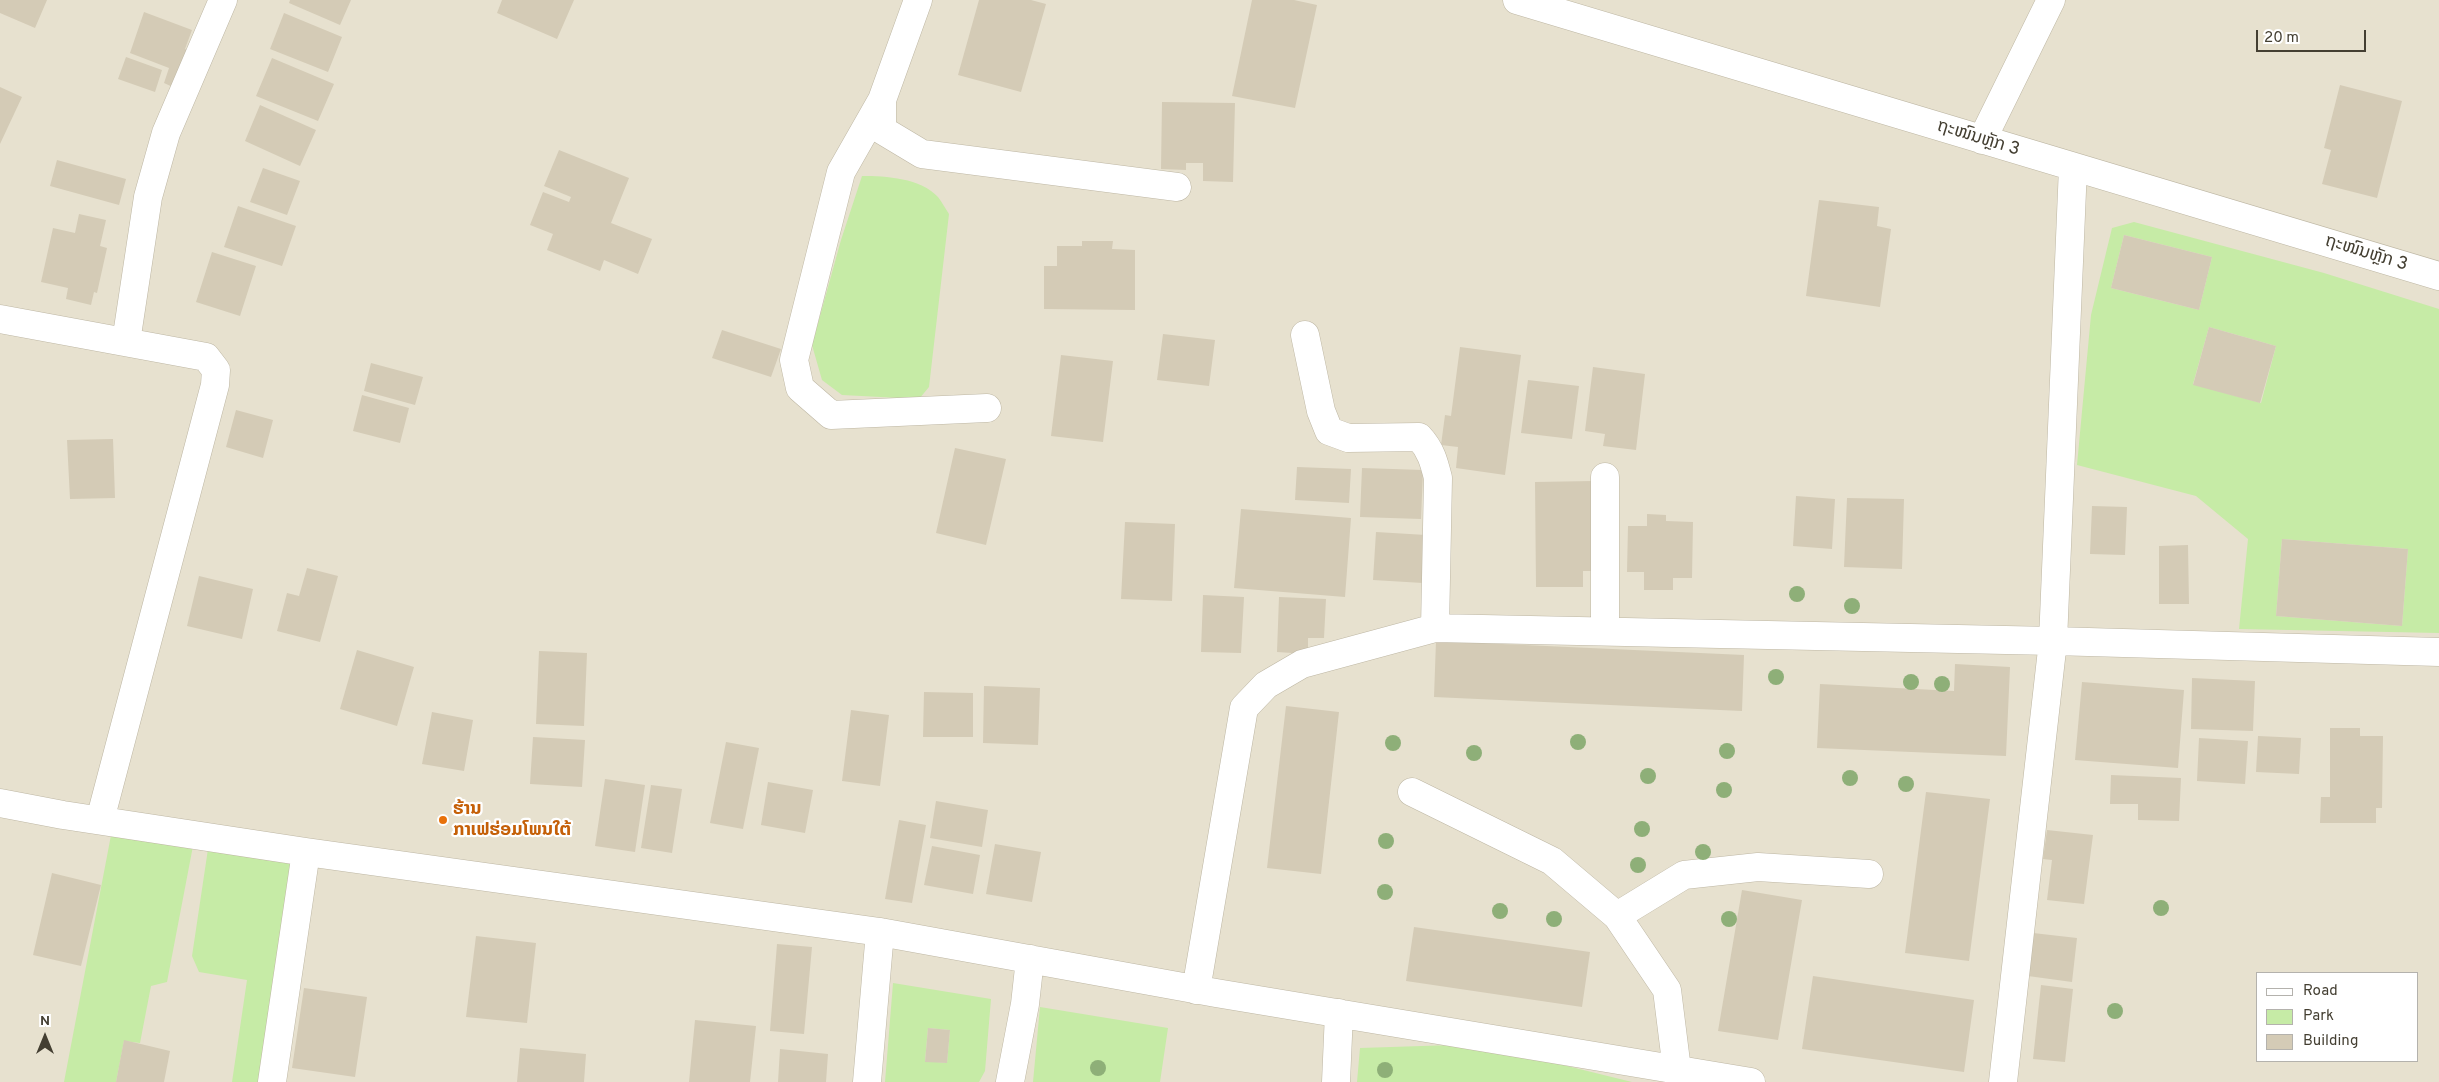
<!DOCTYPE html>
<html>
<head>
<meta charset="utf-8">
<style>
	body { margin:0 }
	#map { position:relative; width:2439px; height:1082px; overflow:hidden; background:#f3efe2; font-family:Overpass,sans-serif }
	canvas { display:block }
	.legend { position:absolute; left:2256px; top:972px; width:162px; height:90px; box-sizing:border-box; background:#fff; border:1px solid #b4b2ad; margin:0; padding:6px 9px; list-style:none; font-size:15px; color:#443f32 }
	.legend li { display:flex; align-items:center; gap:10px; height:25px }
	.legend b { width:25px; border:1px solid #b4b2ad }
	.north { position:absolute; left:20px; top:1012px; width:50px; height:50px; -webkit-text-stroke:4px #fff; paint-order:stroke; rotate:0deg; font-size:14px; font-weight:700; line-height:20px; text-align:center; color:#443f32 }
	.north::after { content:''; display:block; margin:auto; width:18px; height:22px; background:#443f32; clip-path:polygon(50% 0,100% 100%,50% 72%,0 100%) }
	.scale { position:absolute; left:2256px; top:30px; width:110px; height:22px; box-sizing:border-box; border:2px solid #443f32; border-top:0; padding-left:6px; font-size:15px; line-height:18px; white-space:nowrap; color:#443f32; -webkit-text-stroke:4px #fff; paint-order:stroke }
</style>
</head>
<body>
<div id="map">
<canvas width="2439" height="1082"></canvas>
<ul class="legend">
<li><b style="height:6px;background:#fff"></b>Road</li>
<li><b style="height:14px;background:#c6eba6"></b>Park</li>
<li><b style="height:14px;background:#d4cbb6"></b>Building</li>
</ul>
<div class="north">N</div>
<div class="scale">20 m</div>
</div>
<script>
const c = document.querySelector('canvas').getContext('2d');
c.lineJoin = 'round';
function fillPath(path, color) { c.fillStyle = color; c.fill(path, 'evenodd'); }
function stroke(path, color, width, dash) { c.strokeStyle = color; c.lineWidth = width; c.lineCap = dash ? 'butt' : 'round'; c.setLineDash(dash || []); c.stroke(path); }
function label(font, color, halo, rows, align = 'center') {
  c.font = font + ' Overpass,"Noto Sans Lao",sans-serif'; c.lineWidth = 4.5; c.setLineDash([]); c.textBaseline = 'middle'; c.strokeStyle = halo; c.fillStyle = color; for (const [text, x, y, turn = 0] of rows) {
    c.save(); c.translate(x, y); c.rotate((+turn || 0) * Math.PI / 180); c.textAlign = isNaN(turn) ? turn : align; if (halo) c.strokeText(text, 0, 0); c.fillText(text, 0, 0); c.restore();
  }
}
fillPath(new Path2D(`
	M0 0H2439V1082H0ZM2258 973H2418V1061H2258Z`), '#e7e1cf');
fillPath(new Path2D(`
	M862 176C886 176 921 178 938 197 942 202 945 208 949 214L929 387 919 399 842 395 822 380 812 345 841 240Z
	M2134 222 2324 273 2439 309V633L2239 629 2248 539 2196 496 2077 465 2091 315 2112 228ZM2124 235 2212 257 2199 310 2111 288ZM2209 327 2276 346 2261 403 2193 384ZM2282 539 2408 549 2402 626 2276 616Z
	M112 830 193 846 167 982 151 986 140 1043 124 1041 116 1082H64Z
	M208 849 293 862 258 1082H232L247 980 199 972 192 956Z
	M893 983 991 999 985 1071 979 1082H885ZM928 1028 950 1030 947 1063 925 1061Z
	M1040 1007 1168 1028 1160 1082H1033Z
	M1453 1045 1551 1062 1632 1082H1357L1360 1048Z`), '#c6eba6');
fillPath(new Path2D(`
	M0 0H47L35 28 0 13Z
	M290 0H351L340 25 289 3Z
	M502 0H574L557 39 497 13Z
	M979 0H1031L1046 4 1021 92 958 75Z
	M1252 0H1294L1317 5 1295 108 1232 96Z
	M144 12 192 30 185 49 189 51 175 88 164 83 169 68 130 53Z
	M284 13 342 37 328 72 270 49Z
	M126 57 162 70 155 92 118 79Z
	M272 58 334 84 318 121 256 96Z
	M2340 85 2402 101 2377 198 2322 184 2331 150 2324 148Z
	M0 87 22 97 0 144Z
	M1162 102 1235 103 1233 182 1203 181V163H1186V170L1161 169Z
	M260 105 316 130 300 166 245 141Z
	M559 150 629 178 611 223 652 239 638 274 604 260 600 271 547 250 553 234 530 225 543 192 569 202 571 197 544 186Z
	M57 160 126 179 119 205 50 186Z
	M263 168 300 181 287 215 250 202Z
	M1819 200 1879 207 1877 226 1891 229 1880 307 1806 296Z
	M238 206 296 226 282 266 224 247Z
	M79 214 106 220 100 246 107 248 97 293 94 292 91 305 66 299 68 288 41 282 53 228 75 233Z
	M2124 235 2212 257 2199 310 2111 288Z
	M1082 241H1113L1112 249 1135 250V310L1044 309V266H1057V246H1082Z
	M212 252 256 266 240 316 196 302Z
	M2209 327 2276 346 2260 403 2193 385Z
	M722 330 781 349 771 377 712 358Z
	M1163 334 1215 340 1209 386 1157 380Z
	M1460 347 1521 355 1505 475 1456 468 1458 447 1441 445 1445 415 1451 416Z
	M1061 355 1113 361 1103 442 1051 436Z
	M371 363 423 377 415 405 364 391Z
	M1593 367 1645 374 1636 450 1603 446 1605 434 1585 431Z
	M1528 380 1579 386 1572 439 1521 433Z
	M362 395 409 408 400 443 353 431Z
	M236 410 273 420 263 458 226 447Z
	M113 439 115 498 70 499 67 440Z
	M955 448 1006 459 986 545 936 533Z
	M1297 467 1351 469 1349 503 1295 500Z
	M1362 468 1423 470 1421 519 1360 517Z
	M1593 481 1594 571H1583V587H1536L1535 482Z
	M1796 496 1835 499 1832 549 1793 546Z
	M1847 498 1904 499 1902 569 1844 567Z
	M2092 506 2127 507 2125 555 2090 554Z
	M1241 509 1351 518 1345 597 1234 588Z
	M1647 514 1666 515V521L1693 522 1692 578H1673V590H1644V572H1627L1628 526H1647Z
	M1125 522 1175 524 1172 601 1121 599Z
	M1376 532 1426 535 1423 583 1373 580Z
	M2282 539 2408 549 2402 626 2276 616Z
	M2188 545 2189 604H2159V546Z
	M307 568 338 576 320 642 277 631 287 593 299 596Z
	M199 576 253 589 242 639 187 626Z
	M1203 595 1244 597 1241 653 1201 652Z
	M1279 597 1326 599 1324 638H1308V654L1277 652Z
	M1436 641 1744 655 1742 711 1434 697Z
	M357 650 414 667 397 726 340 709Z
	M539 651 587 653 584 726 536 724Z
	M1955 664 2010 667 2006 756 1817 748 1820 684 1954 691Z
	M2192 678 2255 681 2253 731 2191 729Z
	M2082 682 2184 690 2178 768 2075 760Z
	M984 686 1040 688 1038 745 983 743Z
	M924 692 973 693V737H923Z
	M1286 706 1339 712 1321 874 1267 868Z
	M851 710 889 715 880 786 842 781Z
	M432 712 473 720 464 771 422 764Z
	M2330 728H2360V736H2383L2382 808H2376V823H2320L2321 797H2330Z
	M2258 736 2301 738 2299 774 2256 772Z
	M533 737 585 740 582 787 530 784Z
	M2199 738 2248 741 2245 784 2197 781Z
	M726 742 759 748 743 829 710 823Z
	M2111 775 2181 778 2179 821 2138 820V804H2110Z
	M605 779 645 785 635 852 595 846Z
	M768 782 813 790 805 833 761 825Z
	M651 785 682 789 672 853 641 848Z
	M1926 792 1990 799 1969 961 1905 953Z
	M936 801 988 810 982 847 930 838Z
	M899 820 926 825 912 903 885 899Z
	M2047 830 2093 835 2084 904 2047 900 2052 860 2043 859Z
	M995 844 1041 852 1032 902 986 894Z
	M932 846 980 855 973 894 924 885Z
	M52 873 101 885 81 966 33 955Z
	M1742 890 1802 900 1778 1040 1718 1031Z
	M1414 927 1590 952 1582 1007 1406 981Z
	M2033 933 2077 938 2072 982 2028 976Z
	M476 936 536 943 527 1023 466 1017Z
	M777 944 812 947 804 1034 770 1031Z
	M1813 976 1974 1000 1964 1072 1802 1049Z
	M2041 985 2073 989 2065 1062 2033 1059Z
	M304 988 367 997 355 1077 292 1068Z
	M695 1020 756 1026 750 1082H689Z
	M928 1028 950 1030 947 1063 925 1062Z
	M124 1040 170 1051 164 1082H116Z
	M520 1048 586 1054 584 1082H517Z
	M780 1049 828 1054 826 1082H778Z`), '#d4cbb6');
const minor = new Path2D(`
	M918 0 882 100V130L922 154 1177 187
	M1517 0 2439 276
	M882 100 841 172 794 360 800 388 831 415 987 408
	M1982 140 2051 0
	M0 319 206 357 216 370 215 385 100 820
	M1305 335 1321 411 1329 431 1348 438 1419 437C1431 450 1434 462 1438 478L1435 628
	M126 342 148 197 166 133 223 0
	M1605 631V477
	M1412 792 1552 861 1617 916 1667 990 1677 1070
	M0 803 63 815 306 852 880 932 1216 993 1751 1082
	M1617 916 1684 875 1758 867 1869 874
	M1196 990 1244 708 1266 685 1302 664 1435 628 2053 641 2439 652
	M272 1082 306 852
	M867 1082 880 932
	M1010 1082 1025 1004 1030 959
	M1336 1082 1339 1013
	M2003 1082 2053 641 2073 167`);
stroke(minor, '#beb7a4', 29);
stroke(minor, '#fff', 28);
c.fillStyle = '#8eaf78';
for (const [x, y] of [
	[1797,594],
	[1852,606],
	[1776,677],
	[1911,682],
	[1942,684],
	[1578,742],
	[1393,743],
	[1727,751],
	[1474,753],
	[1648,776],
	[1850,778],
	[1906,784],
	[1724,790],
	[1642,829],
	[1386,841],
	[1703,852],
	[1638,865],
	[1385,892],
	[2161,908],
	[1500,911],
	[1554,919],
	[1729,919],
	[2115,1011],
	[1098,1068],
	[1385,1070]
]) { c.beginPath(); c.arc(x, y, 8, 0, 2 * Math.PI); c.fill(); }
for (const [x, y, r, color] of [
	[443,820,5,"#e8710a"]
]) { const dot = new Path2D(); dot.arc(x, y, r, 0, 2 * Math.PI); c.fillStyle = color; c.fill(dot); stroke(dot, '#fff', 2); }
label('18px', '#443f32', '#fff', [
	["ຖະໜົນຫຼັກ 3",1978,139,17],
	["ຖະໜົນຫຼັກ 3",2366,254,17]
]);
label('bold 18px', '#c56008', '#fff', [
	["ຮ້ານ",453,810],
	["ກາເຟຮ່ອມໂພນໃຕ້",453,831]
], 'left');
</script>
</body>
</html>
